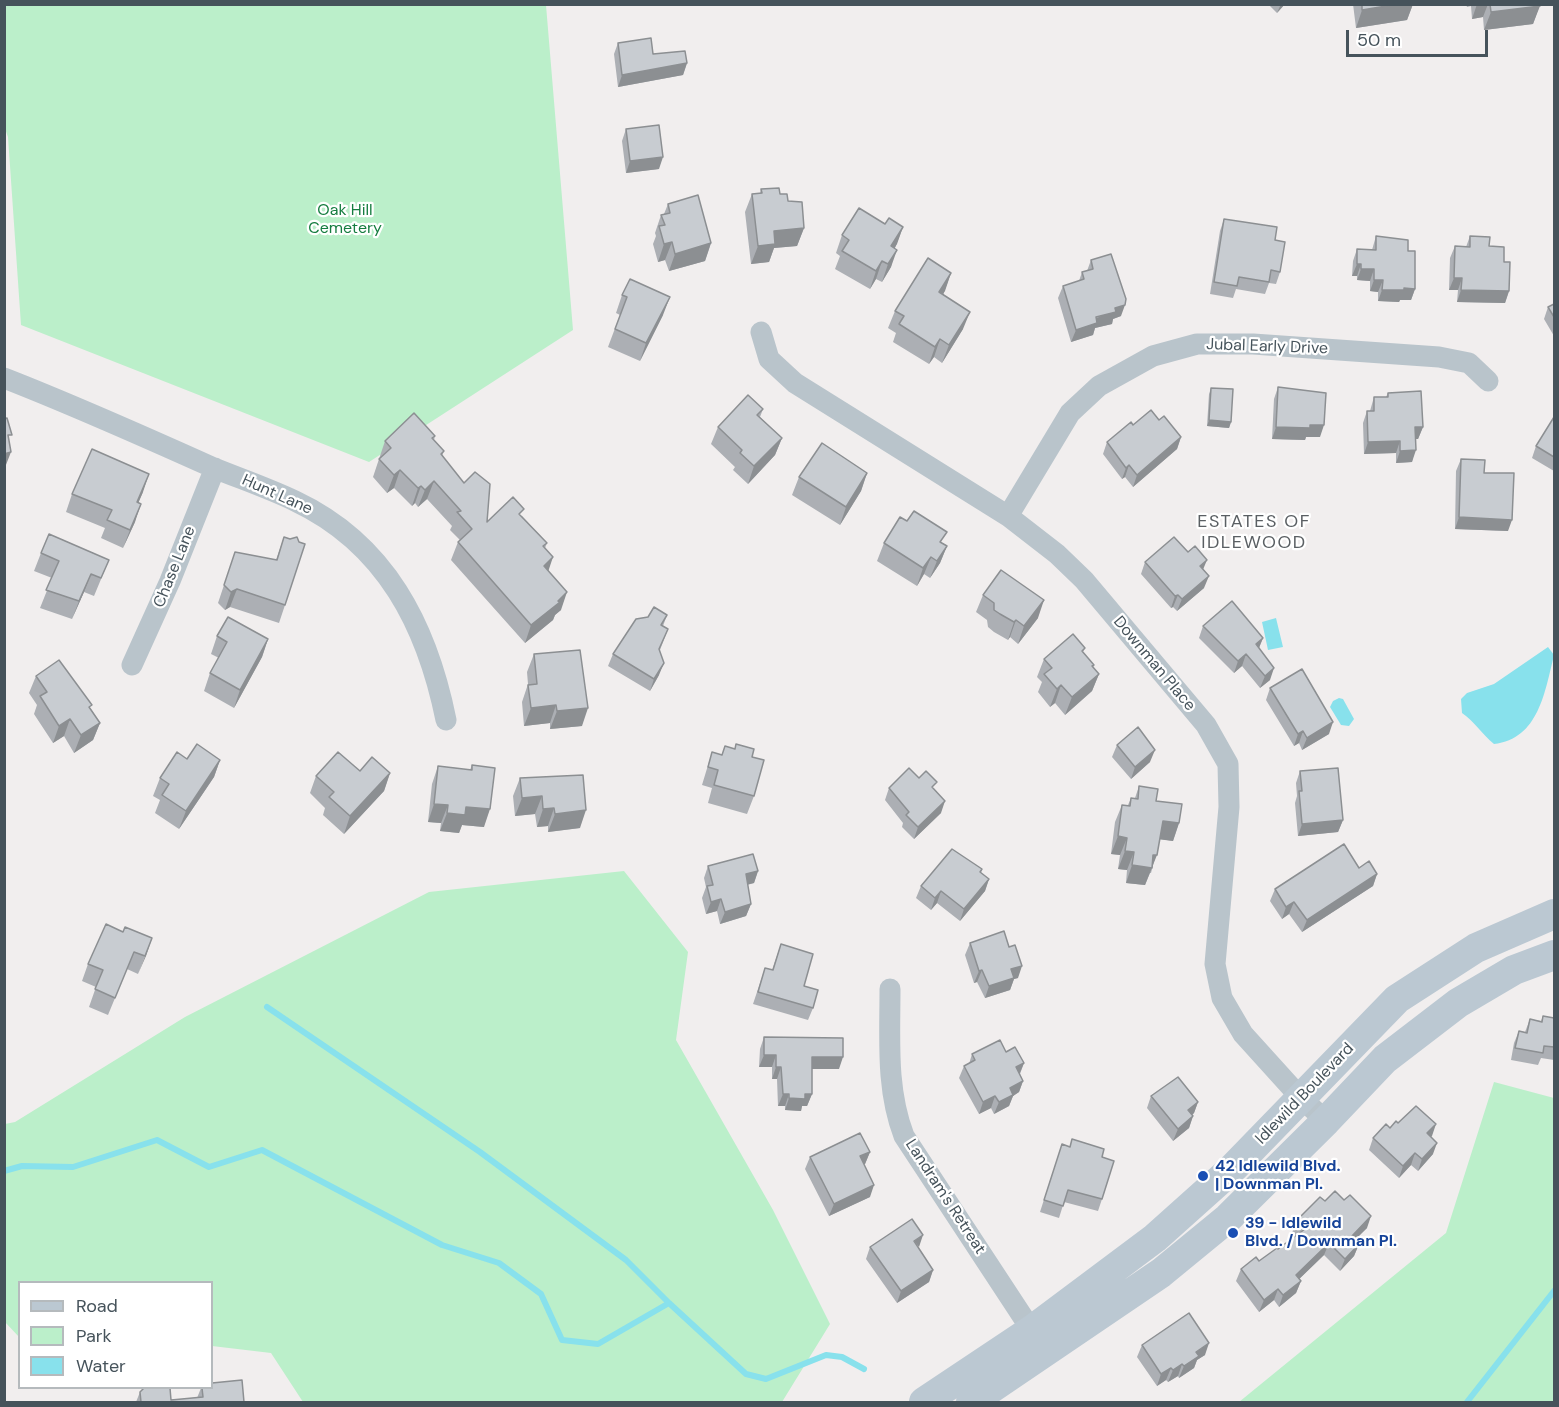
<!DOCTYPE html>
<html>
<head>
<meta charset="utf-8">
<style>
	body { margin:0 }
	#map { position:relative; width:1559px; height:1407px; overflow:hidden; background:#f1eeee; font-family:"DM Sans",sans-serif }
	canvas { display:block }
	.frame { position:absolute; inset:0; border:6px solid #46535b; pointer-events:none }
	.legend { position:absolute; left:18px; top:1281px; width:195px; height:108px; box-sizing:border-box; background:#fff; border:2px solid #b5babd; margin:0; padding:8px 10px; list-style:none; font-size:18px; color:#46535b }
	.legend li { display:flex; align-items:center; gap:12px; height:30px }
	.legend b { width:30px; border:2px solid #b5babd }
	.scale { position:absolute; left:1346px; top:30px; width:142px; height:27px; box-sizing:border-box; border:3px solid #46535b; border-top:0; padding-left:8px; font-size:18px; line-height:21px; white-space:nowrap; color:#46535b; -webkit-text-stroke:4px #fff; paint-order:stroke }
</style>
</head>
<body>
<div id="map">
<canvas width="1559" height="1407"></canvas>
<div class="frame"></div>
<ul class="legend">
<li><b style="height:8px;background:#bbc8d2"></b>Road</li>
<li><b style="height:16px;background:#bbefca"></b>Park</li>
<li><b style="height:16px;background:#88e1ec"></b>Water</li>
</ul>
<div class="scale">50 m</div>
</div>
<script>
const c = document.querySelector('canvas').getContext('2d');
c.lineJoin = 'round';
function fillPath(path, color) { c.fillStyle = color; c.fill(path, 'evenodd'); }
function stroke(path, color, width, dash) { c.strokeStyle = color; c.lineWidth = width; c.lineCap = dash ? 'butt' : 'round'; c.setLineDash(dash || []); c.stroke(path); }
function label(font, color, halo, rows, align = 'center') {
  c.font = font + ' "DM Sans",sans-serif'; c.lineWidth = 4.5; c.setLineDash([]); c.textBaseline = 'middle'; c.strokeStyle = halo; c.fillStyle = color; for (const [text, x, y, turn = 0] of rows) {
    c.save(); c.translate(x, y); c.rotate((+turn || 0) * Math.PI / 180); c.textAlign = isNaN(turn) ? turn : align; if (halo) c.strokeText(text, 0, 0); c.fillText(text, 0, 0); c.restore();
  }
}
fillPath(new Path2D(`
	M4 5H546L573 330 369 462 21 325 8 137 4 126Z
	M624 871 688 952 676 1040 773 1210 830 1324 782 1402H303L271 1353 212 1346V1282H20L19 1337 5 1322V1124L15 1122 185 1017 429 892Z
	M1494 1082 1554 1098V1402H1239L1446 1233Z`), '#bbefca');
fillPath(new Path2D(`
	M1276 618 1283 647 1268 650 1262 622Z
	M1548 647 1554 655C1545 691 1539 739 1494 744 1482 734 1475 722 1462 713L1461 699 1467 693 1494 684Z
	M1339 698 1343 699 1354 719 1349 726 1341 725 1330 707 1333 701Z`), '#88e1ec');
stroke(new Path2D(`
	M267 1007 480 1152 626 1260 669 1303
	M4 1171 22 1166 73 1167 157 1140 209 1167 262 1150 442 1245 499 1263 541 1294 562 1340 598 1344 669 1303 746 1374 766 1379 826 1355 842 1357 864 1369
	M1467 1402 1554 1291`), '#88e1ec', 6);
stroke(new Path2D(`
	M761 332 769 359 795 383 1008 516 1057 554 1084 580 1206 725 1228 764 1229 807 1215 964 1222 998 1243 1034 1300 1097 1326 1121
	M4 378C76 406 145 437 214 468 241 479 268 488 295 501 386 544 427 626 446 720
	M1008 516 1070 413 1099 386 1153 356 1197 344H1253L1439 357 1469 363 1488 381
	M132 665 170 581 215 468
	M890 989C890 1040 886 1089 904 1136L1038 1340`), '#b9c4cb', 21);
stroke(new Path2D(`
	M924 1402 1032 1330 1155 1238 1231 1170 1397 999 1476 948 1554 914
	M971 1402 1161 1273 1228 1218 1326 1121 1385 1059 1458 1003 1514 970 1554 955`), '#bbc8d2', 30);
fillPath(new Path2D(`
	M1268 4H1285L1277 13Z
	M1353 4H1413L1407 20 1356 28Z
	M1466 4H1540L1533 24 1484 30 1483 17 1472 19 1471 6 1467 7Z
	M618 43 653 54 687 63 683 75 618 87 614 54Z
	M626 129 659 169 626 173 622 141Z
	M761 189 780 194 788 201 804 228 797 246 774 248 769 262 751 264 745 212 752 194 760 193Z
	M668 204 711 243 705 261 669 271 665 260 658 262 653 244 656 236 655 233 661 215 664 214Z
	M1224 219 1275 240 1280 272 1276 284 1269 283 1265 294 1236 289 1233 298 1210 294 1220 231Z
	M885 224 903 227 895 248 891 267 882 282 876 279 870 289 835 269 840 256 836 253 842 235Z
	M1376 236 1408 251 1415 289 1411 300H1400L1399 302 1378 301V292L1370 291V281L1357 280V276H1352L1353 261 1357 249 1372 250Z
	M1470 236 1489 246 1504 262 1509 291 1505 303 1457 302 1458 290H1449L1450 258 1455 246 1466 247Z
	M1091 260 1121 316 1113 319 1112 324 1095 328 1093 335 1071 342 1058 298 1063 286 1079 281 1082 272 1087 271Z
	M951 273 943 295 963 329 942 363 934 357 929 364 893 342 896 333 888 328 895 311Z
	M622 295 663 315 640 361 608 347 620 315 616 313Z
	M1554 304V336L1544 319 1548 307Z
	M1278 387 1320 437H1306L1305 440 1272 439 1274 399Z
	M1211 388 1231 422 1229 428 1207 426 1209 394Z
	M1388 393 1423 427 1418 439H1416L1412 462 1396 463V453L1364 454 1363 423 1367 411H1370L1374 397H1386Z
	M763 409 760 417 782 438 775 455 748 484 733 470 735 467 711 444 718 427Z
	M1554 417V471L1532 458 1536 446Z
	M1159 420 1181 437 1177 449 1133 487 1125 477 1122 479 1103 454 1107 442 1133 425Z
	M435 436 434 440 444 451 442 456 487 522 522 516 547 543 545 548 548 571 561 610 555 615 553 620 525 643 451 560 458 542 460 540 450 530 452 526 427 499 418 507 415 503 412 506 394 488 387 493 373 477 385 441Z
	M1461 459 1484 473 1508 531 1455 529 1456 471Z
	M867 473 861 491 840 525 792 495 799 477Z
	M143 492 138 503 135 522 123 548 101 538 105 528 66 512 72 494Z
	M284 537 285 605 279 623 230 607 225 610 218 603 235 552 276 560Z
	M884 543H943L947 546 940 563 930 578 924 574 917 586 877 561Z
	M41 553 109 560 94 596 84 592 72 619 40 608 52 578 34 571Z
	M1145 562 1203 570 1204 588 1177 611 1173 607 1171 608 1141 574Z
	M983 595 1038 618 1018 644 1010 637 1008 640 994 632 988 627 987 620 976 612Z
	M667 615 663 626 668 629 660 650 659 675 650 691 608 666 613 654Z
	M1203 626 1263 638 1259 648 1270 680 1260 688 1242 666 1234 673 1199 638Z
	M217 636 268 639 262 657 234 708 204 691 210 673 219 658 211 654Z
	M1085 648 1083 652 1094 665 1093 668 1099 674 1092 691 1065 715 1055 703 1050 707 1038 692 1042 682 1037 677 1044 659Z
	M534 654 582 726 550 729V723L524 726 522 702 528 684 527 672Z
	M36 676 91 709 100 723 93 740 74 753 64 736 53 743 34 714 37 705 29 693Z
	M1270 688 1329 734 1302 750 1299 743 1294 746 1266 700Z
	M1117 745 1150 762 1131 779 1112 757Z
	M725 746 752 757 754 796 747 814 708 803 712 788 702 785 712 752 722 755Z
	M187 759 220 760 214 777 179 829 155 813 160 800 153 796 160 778Z
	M472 765 484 827 462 825 459 833 440 831 441 823 428 822 432 784 438 766 470 770Z
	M360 771 390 773 384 791 344 834 323 815 325 808 310 793 316 776Z
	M1300 771 1343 820 1338 832 1298 836 1295 803 1297 796 1296 783Z
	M520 778 580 828 548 832V826L537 827 535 814 515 816 513 796Z
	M919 778 934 789 941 813 914 839 902 827 903 823 885 800 889 788Z
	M1139 786 1179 823 1173 841 1160 839 1151 873H1150L1145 885 1126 883 1127 870 1118 869 1120 855 1111 854 1115 822 1122 805H1128L1131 798H1135Z
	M708 866 758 871 754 883 747 885 751 904 746 916 720 924 717 911 706 914 702 898 706 887 704 878Z
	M1359 868 1377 874 1373 886 1302 932 1289 914 1282 919 1270 901 1275 889Z
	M982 869 981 873 989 879 985 891 960 921 937 903 931 910 916 898 921 886Z
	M123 932 152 938 138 974 127 969 108 1015 89 1007 96 987 82 981 88 964Z
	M970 943 1018 978 1014 979 1010 990 985 998 977 982 974 983 965 955Z
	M781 944 804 986 813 1008 808 1020 753 1004 765 968 772 970Z
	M1543 1016 1554 1018V1060L1541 1058 1538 1065 1511 1060 1514 1043 1519 1031 1525 1032 1530 1019 1541 1021Z
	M764 1037 839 1069H812V1094L807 1106H802L801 1111 785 1110V1106H778L777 1079H772V1067H759L760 1049Z
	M1006 1052 1024 1063 1020 1074 1023 1081 1019 1092 1013 1096 1009 1106 994 1114 991 1108 979 1114 959 1078 964 1066 969 1064 972 1054Z
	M1151 1096 1198 1102 1194 1113 1192 1115 1193 1116 1189 1128 1173 1141 1147 1108Z
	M1398 1123 1431 1137 1433 1154 1418 1171 1411 1165 1399 1178 1369 1150 1373 1138Z
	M870 1152 865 1164H864L870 1197 829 1216 805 1169 810 1157Z
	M1058 1156 1102 1157V1199L1098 1211 1064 1202 1059 1218 1040 1212Z
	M1325 1201 1367 1228 1354 1240 1359 1244 1354 1256 1340 1271 1324 1255 1299 1279 1301 1281 1296 1293 1279 1307 1274 1300 1259 1312 1236 1281 1241 1269 1259 1261 1278 1249 1295 1236 1292 1233 1296 1221Z
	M870 1247H918L933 1270 929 1282 897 1303 866 1259Z
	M1142 1345 1205 1355 1197 1360 1194 1368 1179 1378 1178 1376 1168 1382 1166 1380 1157 1386 1137 1357Z
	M201 1388H212L244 1402H136L140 1392 171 1400 197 1398Z`), '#acafb4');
fillPath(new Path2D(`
	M1281 4H1285L1277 13Z
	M1398 4H1413L1407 20 1356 28 1362 10Z
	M1477 4H1488L1483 17 1472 19Z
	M1540 6 1533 24 1484 30 1491 12Z
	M687 63 683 75 618 87 622 75Z
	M663 157 659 169 626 173 630 161Z
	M903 227 897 244 885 264 891 246Z
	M804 228 797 246 774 248 769 262 751 264 758 246 774 231Z
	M672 242 665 260 658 262 664 244Z
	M711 243 705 261 669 271 675 254Z
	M897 250 891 267 882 282 888 264Z
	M882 261 876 279 870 289 876 271Z
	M1357 264H1361L1357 276H1352Z
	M1361 269H1374L1370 281 1357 280Z
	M951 273 945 291 933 310 939 292Z
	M1454 278H1462L1458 290H1449Z
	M1374 280H1383L1378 292 1370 291Z
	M1404 288 1415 289 1411 300H1400L1399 302 1378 301 1382 290Z
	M1461 290 1509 291 1505 303 1457 302Z
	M670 297 663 315 640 361 646 343Z
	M1125 305 1121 316 1113 319 1112 324 1095 328 1093 335 1071 342 1076 330 1115 308Z
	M970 312 963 329 942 363 949 345Z
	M940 339 934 357 929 364 935 347Z
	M1209 420 1231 422 1229 428 1207 426Z
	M1310 425H1324L1320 437H1306L1305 440 1272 439 1276 427Z
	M1415 427H1423L1418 439H1411Z
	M1181 437 1177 449 1133 487 1137 475Z
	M782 438 775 455 748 484 754 466Z
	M1400 441 1396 453 1364 454 1368 442Z
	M1416 450 1412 462 1396 463 1400 451Z
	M11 452 4 470V454Z
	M1129 465 1125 477 1122 479 1126 468Z
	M400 470 394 488 387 493 394 475Z
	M867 473 861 491 840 525 846 507Z
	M149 474 143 492 131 520 137 502Z
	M434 481 427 499 418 507 425 490Z
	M421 486 415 503 412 506 418 488Z
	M141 504 135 522 123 548 130 530Z
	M1459 517 1512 520 1508 531 1455 529Z
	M947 546 940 563 930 578 937 561Z
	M553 557 547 575 544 566Z
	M931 557 924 574 917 586 923 568Z
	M1207 560 1202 572 1200 566Z
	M91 574 84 592 72 619 79 601Z
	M1209 576 1204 588 1177 611 1182 599Z
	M237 589 230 607 225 610 231 592Z
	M567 592 561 610 555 615 553 620 525 643 531 625Z
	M1178 595 1173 607 1171 608 1175 596Z
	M1044 600 1038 618 1018 644 1024 626Z
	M1016 620 1010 637 1008 640 1014 622Z
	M1263 638 1258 650 1256 644Z
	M268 639 262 657 234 708 240 690Z
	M1246 654 1242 666 1234 673 1238 661Z
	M664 663 659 675 650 691 654 679Z
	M1274 668 1270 680 1260 688 1265 676Z
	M1099 674 1092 691 1065 715 1072 697Z
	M1061 685 1055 703 1050 707 1057 689Z
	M556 705 550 723 524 726 531 708Z
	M588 708 582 726 550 729 557 711Z
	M70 719 64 736 53 743 59 726Z
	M1333 722 1329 734 1302 750 1307 738Z
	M100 723 93 740 74 753 81 735Z
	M1303 731 1299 743 1294 746 1298 734Z
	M1155 750 1150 762 1131 779 1135 767Z
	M220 760 214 777 179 829 186 811Z
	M390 773 384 791 344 834 350 816Z
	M542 796 535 814 515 816 522 798Z
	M945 801 941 813 914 839 918 827Z
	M434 804 448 805 441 823 428 822Z
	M466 807 490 809 484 827 462 825 459 833 440 831 447 813Z
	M554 808 548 826 537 827 543 809Z
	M586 810 580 828 548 832 555 814Z
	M1343 820 1338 832 1298 836 1302 824Z
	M1163 821 1179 823 1173 841 1157 839Z
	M1118 836 1127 838 1120 855 1111 854Z
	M1125 851 1134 852 1127 870 1118 869Z
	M1153 855H1157L1145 885 1126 883 1132 865Z
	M758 871 754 883 741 886 746 874Z
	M1377 874 1373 886 1302 932 1307 920Z
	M989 879 985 891 960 921 964 909Z
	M941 891 937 903 931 910 935 898Z
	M721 899 717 911 706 914 711 902Z
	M1294 902 1289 914 1282 919 1286 907Z
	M751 904 746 916 720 924 725 912Z
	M152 938 146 956 138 974Z
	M1022 966 1018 978 1014 979 1010 990 985 998 989 986 1011 969Z
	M982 970 977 982 974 983 979 971Z
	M764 1055H776L772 1067H759Z
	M812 1057H843L839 1069H808Z
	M1024 1063 1019 1075 1016 1067Z
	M776 1067H781L777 1079H772Z
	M1023 1081 1019 1092 1013 1096 1009 1106 994 1114 999 1102 1010 1088Z
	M783 1094H789L785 1106H778Z
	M805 1094H812L807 1106H802L801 1111 785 1110 789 1098Z
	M995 1096 991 1108 979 1114 983 1102Z
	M1198 1102 1194 1113 1184 1122 1188 1110Z
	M1193 1116 1189 1128 1173 1141 1178 1129Z
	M1436 1124 1432 1136 1423 1145 1427 1133Z
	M1437 1143 1433 1154 1418 1171 1422 1159Z
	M870 1152 865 1164 856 1168 860 1156Z
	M1415 1153 1411 1165 1399 1178 1403 1166Z
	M874 1185 870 1197 829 1216 834 1204Z
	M1371 1216 1367 1228 1346 1249 1351 1237Z
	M923 1235 919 1247 914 1241Z
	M1329 1243 1324 1255 1292 1286 1296 1275Z
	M1359 1244 1354 1256 1340 1271 1345 1259Z
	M933 1270 929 1282 897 1303 901 1291Z
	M1301 1281 1296 1293 1279 1307 1283 1295Z
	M1278 1289 1274 1300 1259 1312 1264 1300Z
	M1209 1343 1205 1355 1197 1360 1194 1368 1179 1378 1184 1366 1196 1352Z
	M1182 1364 1178 1376 1168 1382 1173 1370Z
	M1171 1368 1166 1380 1157 1386 1161 1374Z`), '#8c8f92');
const building = new Path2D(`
	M1362 4H1398L1362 10Z
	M1490 4H1540V6L1491 12Z
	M651 38 653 54 685 51 687 63 622 75 618 43Z
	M659 125 663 157 630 161 626 129Z
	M779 188 780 194H787L788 201 802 202 804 228 774 231 775 244 758 246 752 194 762 193 761 189Z
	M698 195 711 243 675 254 672 242 664 244 659 226 665 225 661 215 670 213 668 204Z
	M859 208 885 224 889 218 903 227 891 246 897 250 888 264 882 261 876 271 842 251 849 240 842 235Z
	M1224 219 1277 227 1275 240 1285 242 1280 272 1271 270 1269 282 1239 277 1237 286 1214 282Z
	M1376 236 1408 240V251H1415V289L1404 288V290H1382L1383 280H1374V269H1361V264H1357V249L1376 250Z
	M1470 236 1490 237 1489 246 1504 247V262H1510L1509 291 1461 290 1462 278H1454L1455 246 1470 247Z
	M1111 254 1126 299 1125 305 1115 308 1116 312 1096 317 1097 323 1076 330 1063 286 1084 279 1082 272 1093 269 1091 260Z
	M928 258 951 273 939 292 970 312 949 345 940 339 935 347 899 324 904 316 895 311Z
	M630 279 670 297 646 343 615 329 627 297 622 295Z
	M1554 304V317L1548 307Z
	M1278 387 1326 393 1324 425H1310V428L1276 427Z
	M1211 388 1233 389 1231 422 1209 420Z
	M1421 391 1423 427H1415L1416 450 1400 451V441L1368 442 1367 411H1374V397H1388V393Z
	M748 395 763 409 757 415 782 438 754 466 740 453 742 450 718 427Z
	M1151 410 1159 420 1164 416 1181 437 1137 475 1129 465 1126 468 1107 442 1131 422 1133 425Z
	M414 413 435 436 432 438 444 451 441 454 464 483 475 472 490 484 487 522 513 497 524 509 519 514 547 543 543 546 553 557 544 566 567 592 558 601 560 602 531 625 458 542 472 529 457 512 461 511 434 481 425 490 421 486 418 488 400 470 394 475 379 459 391 448 385 441Z
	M1554 417V457L1536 446Z
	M7 418 12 435H8L11 452 4 454V419Z
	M822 443 867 473 846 507 799 477Z
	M92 449 149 474 137 502 141 504 130 530 107 520 112 510 72 494Z
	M1461 459 1485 460 1484 473H1514L1512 520 1459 517Z
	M914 511 947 532 940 542 947 546 937 561 931 557 923 568 884 543 900 517 907 521Z
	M49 534 109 560 101 578 91 574 79 601 46 590 59 561 41 553Z
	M284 537 290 539 297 537 299 542 305 544 285 605 237 589 231 592 224 585 235 552 277 560Z
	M1174 537 1188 552 1195 546 1207 560 1200 566 1209 576 1182 599 1178 595 1175 596 1145 562Z
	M1001 570 1044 600 1024 626 1016 620 1014 622 1000 614 994 610V603L983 595Z
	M1232 601 1263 638 1256 644 1274 668 1265 676 1246 654 1238 661 1203 626Z
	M654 607 667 615 661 625 668 629 659 649 664 663 654 679 613 654 636 619 648 617Z
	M228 617 268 639 240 690 210 673 227 642 217 636Z
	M1073 634 1085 648 1082 651 1094 665 1092 666 1099 674 1072 697 1061 685 1057 689 1044 674 1052 668 1044 659Z
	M580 650 588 708 557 711 556 705 531 708 528 685 537 684 534 654Z
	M59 660 92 705 89 707 100 723 81 735 70 719 59 726 40 696 47 692 36 676Z
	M1302 669 1333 722 1307 738 1303 731 1298 734 1270 688Z
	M1138 727 1155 750 1135 767 1117 745Z
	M197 744 220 760 186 811 162 795 169 784 160 778 177 752 187 759Z
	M736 744 754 749 752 757 764 760 754 796 714 785 718 770 708 767 712 752 722 755 725 746 735 749Z
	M338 752 360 771 372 757 390 773 350 816 329 797 334 792 316 776Z
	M472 765 495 768 490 809 466 807 465 815 447 813 448 805 434 804 438 766 472 770Z
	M909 768 919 778 926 771 937 782 932 787 945 801 918 827 906 815 909 812 889 788Z
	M1338 768 1343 820 1302 824 1299 791H1302L1300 771Z
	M583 775 586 810 555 814 554 808 543 809 542 796 522 798 520 778Z
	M1139 786 1158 789 1156 801 1182 804 1179 823 1163 821 1157 855H1153L1152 868 1132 865 1134 852 1125 851 1127 838 1118 836 1122 805 1130 806 1131 798 1138 799Z
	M1344 844 1359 868 1369 861 1377 874 1307 920 1294 902 1286 907 1275 889Z
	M952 849 982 869 980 872 989 879 964 909 941 891 935 898 921 886Z
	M753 854 758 871 746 874 751 904 725 912 721 899 711 902 707 886 713 885 708 866Z
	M106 924 123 932 125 927 152 938 145 956 134 952 115 998 95 989 103 970 88 964Z
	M1004 931 1009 947 1015 945 1022 966 1011 969 1014 978 989 986 982 970 979 971 970 943Z
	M781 944 813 954 804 986 818 990 813 1008 758 992 765 968 773 970Z
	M1543 1016 1554 1018V1047L1544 1046 1543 1053 1515 1048 1519 1031 1527 1033 1530 1019 1542 1022Z
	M764 1037 843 1038V1057H812V1094H805V1099L789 1098V1094H783L781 1067H776V1055H764Z
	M1000 1040 1006 1052 1015 1047 1024 1063 1016 1067 1023 1081 1010 1088 1013 1095 999 1102 995 1096 983 1102 964 1066 975 1060 972 1054Z
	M1178 1077 1198 1102 1188 1110 1193 1116 1178 1129 1151 1096Z
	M1416 1106 1436 1124 1427 1133 1437 1143 1422 1159 1415 1153 1403 1166 1373 1138 1386 1124 1390 1128 1396 1121 1398 1123Z
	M860 1133 870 1152 860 1156 874 1185 834 1204 810 1157Z
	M1072 1139 1104 1149 1102 1157 1114 1161 1102 1199 1068 1190 1063 1206 1044 1200 1062 1144 1070 1147Z
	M1335 1191 1344 1200 1350 1195 1371 1216 1351 1237 1359 1244 1345 1259 1329 1243 1296 1275 1301 1281 1283 1295 1278 1289 1264 1300 1241 1269 1256 1257 1259 1261 1277 1248 1278 1249 1305 1229 1296 1221 1320 1197 1325 1201Z
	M912 1219 923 1235 914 1241 933 1270 901 1291 870 1247Z
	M1189 1313 1209 1343 1196 1352 1199 1356 1184 1366 1182 1364 1173 1370 1171 1368 1161 1374 1142 1345Z
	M242 1380 244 1402H141L140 1392 144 1388H170L171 1400 203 1397 202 1388H212V1383Z`);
fillPath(building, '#c8ccd1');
stroke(building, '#8c8f92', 1.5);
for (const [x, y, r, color] of [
	[1203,1176,6,"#1a4fb4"],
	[1233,1233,6,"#1a4fb4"]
]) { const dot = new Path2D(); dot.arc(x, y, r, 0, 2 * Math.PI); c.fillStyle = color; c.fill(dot); stroke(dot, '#fff', 2); }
label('16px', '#167d40', '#fff', [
	["Oak Hill",345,211],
	["Cemetery",345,229]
]);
label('16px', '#46535b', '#fff', [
	["Jubal Early Drive",1267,347,2],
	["Hunt Lane",277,495,24],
	["Chase Lane",175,567,-68],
	["Downman Place",1154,664,50],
	["Idlewild Boulevard",1305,1094,-46],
	["Landram's Retreat",945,1197,57]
]);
label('bold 16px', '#164399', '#fff', [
	["42 Idlewild Blvd.",1215,1167],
	["| Downman Pl.",1215,1185],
	["39 - Idlewild",1245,1224],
	["Blvd. / Downman Pl.",1245,1242]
], 'left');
c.letterSpacing = '1.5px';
label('18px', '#5a5f63', '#fff', [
	["ESTATES OF",1254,522],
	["IDLEWOOD",1254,543]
]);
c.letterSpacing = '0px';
</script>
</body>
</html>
